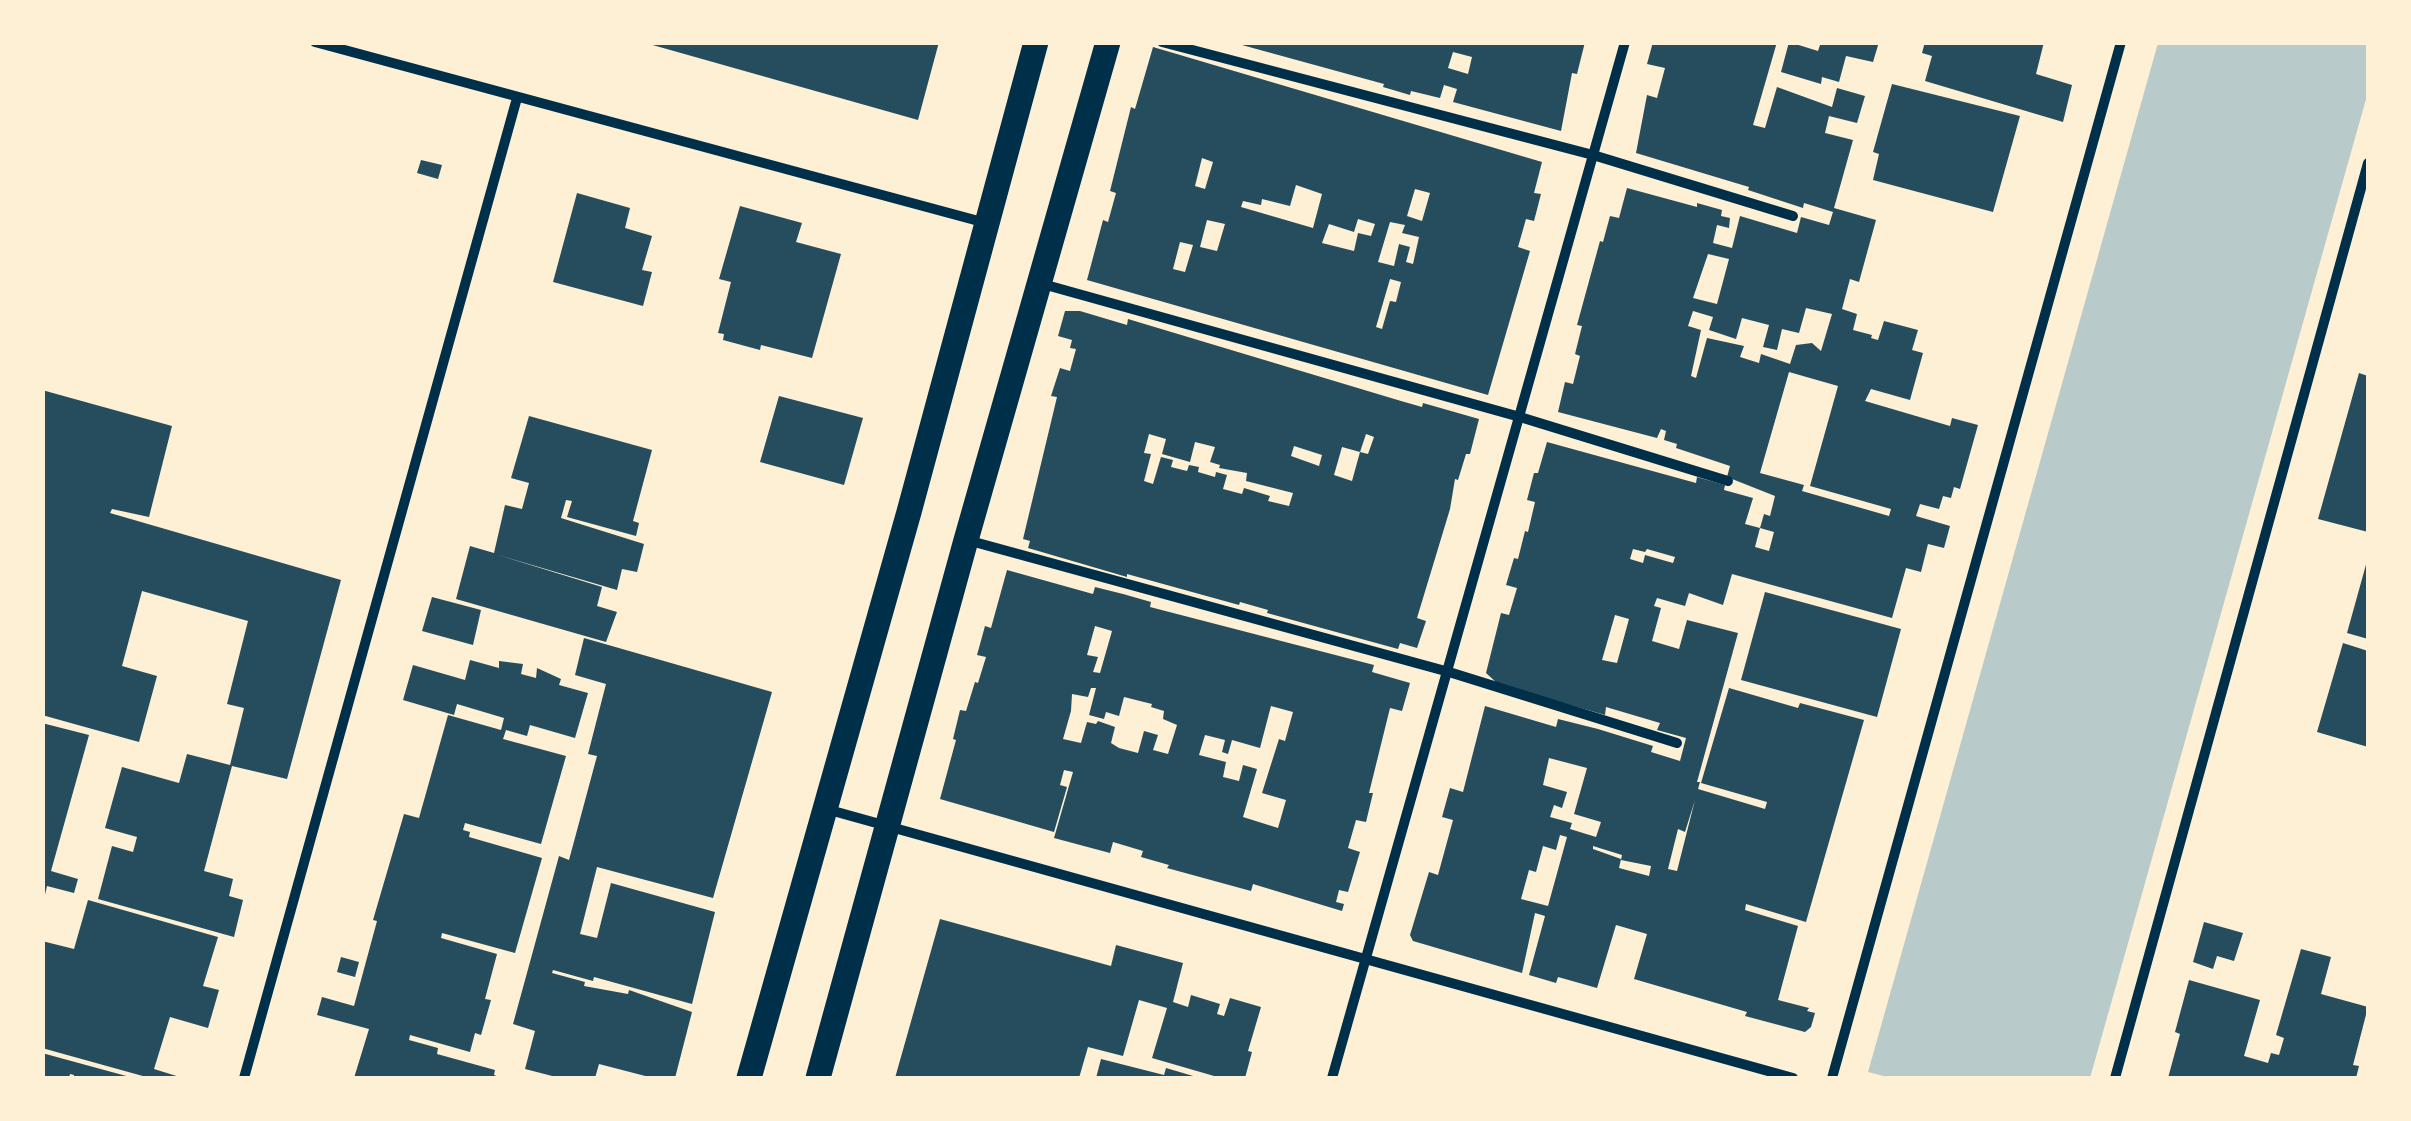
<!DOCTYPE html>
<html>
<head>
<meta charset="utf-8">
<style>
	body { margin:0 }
	#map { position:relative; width:2411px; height:1121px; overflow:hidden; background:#fdf0d5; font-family:"Titillium Web",sans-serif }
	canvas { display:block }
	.frame { position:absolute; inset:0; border:45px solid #fdf0d5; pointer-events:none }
</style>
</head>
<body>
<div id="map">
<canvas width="2411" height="1121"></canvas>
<div class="frame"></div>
</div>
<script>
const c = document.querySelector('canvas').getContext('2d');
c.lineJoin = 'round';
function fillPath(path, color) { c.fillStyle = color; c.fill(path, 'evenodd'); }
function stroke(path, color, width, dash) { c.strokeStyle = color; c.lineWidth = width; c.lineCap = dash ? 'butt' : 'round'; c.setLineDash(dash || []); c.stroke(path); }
fillPath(new Path2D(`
	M2158 43H2368V92L2090 1078H1891L1868 1072Z`), '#b9caca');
fillPath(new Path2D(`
	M642 42H939L918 120Z
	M1231 42H1585L1577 74 1572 73 1561 131 1453 102 1457 89 1444 85 1440 98 1411 91 1410 95 1383 87 1384 84ZM1453 52 1472 57 1468 74 1448 68Z
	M1653 42H1777L1753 125 1765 128 1777 87 1832 107 1837 88 1865 96 1857 123 1829 116 1825 133 1853 140 1834 208 1876 220 1859 282 1850 279 1842 309 1857 314 1853 330 1872 335 1871 338 1878 340 1884 321 1918 330 1912 350 1923 353 1910 400 1871 389 1865 401 1950 426 1952 418 1978 425 1960 489 1954 487 1951 498 1943 496 1939 509 1920 504 1916 516 1950 526 1944 548 1928 544 1921 572 1906 568 1892 618 1732 574 1723 605 1689 593 1685 606 1657 598 1654 606 1661 608 1652 641 1679 649 1687 620 1738 633 1697 782H1700L1698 789 1765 809 1767 802 1701 783 1729 688 1798 708 1800 703 1864 720 1806 922 1746 904 1745 910 1798 926 1778 1000 1809 1008 1807 1011 1815 1013 1811 1027 1805 1032 1745 1016 1747 1012 1634 979 1647 934 1616 925 1597 988 1558 977 1556 983 1529 975 1545 916 1535 913 1522 973 1413 941 1410 935 1429 872 1438 875 1453 820 1442 817 1450 788 1463 792 1485 706 1556 727 1558 719 1598 729 1653 746 1651 752 1680 761 1686 738 1657 730 1660 723 1606 707 1605 715 1498 684 1486 673 1501 613 1509 615 1517 588 1506 585 1514 558 1518 559 1525 531 1528 532 1535 502 1527 500 1534 473H1538L1547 442 1696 483 1697 477 1725 485 1724 490 1753 498 1745 524 1760 528 1755 547 1769 551 1774 532 1760 528 1764 514 1770 516 1775 496 1727 477 1730 466 1676 448 1677 444 1664 440 1666 431 1661 429 1657 438 1558 412 1565 382 1573 384 1580 356 1575 354 1582 326 1577 325 1600 241 1603 242 1610 216 1619 218 1627 188 1697 207V203L1722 210 1721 216 1730 218 1729 228 1717 225 1713 243 1732 248 1740 216 1797 233 1801 217 1829 225 1833 212 1804 203 1803 208 1748 190 1749 187 1636 153 1647 95 1657 98 1665 68 1647 64ZM1708 254 1729 259 1717 304 1693 298ZM1806 308 1832 314 1821 351 1812 343 1796 345 1790 364 1761 354 1759 363 1740 357 1744 346 1707 338 1696 378 1691 376 1701 330 1688 326 1693 311 1713 317 1709 330 1736 339 1742 318 1769 325 1763 347 1777 350 1782 329 1799 333ZM1789 372 1838 386 1810 486 1891 509 1889 516 1802 491 1804 485 1760 473ZM1633 549 1645 552 1647 549 1675 557 1673 563 1645 555 1643 563 1630 559ZM1615 615 1629 619 1617 663 1602 660ZM1549 758 1587 768 1574 814 1601 822 1596 837 1570 829 1572 823 1550 817 1554 805 1562 808 1567 792 1543 785ZM1695 800 1677 871 1668 869 1678 829 1685 832ZM1560 835 1567 837 1548 906 1521 899 1529 870 1536 872 1543 846 1556 850ZM1593 846 1622 855 1621 860 1651 866 1649 876 1619 868 1621 859 1593 849Z
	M1789 42 1818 51 1821 42H1879L1873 62 1846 56 1839 82 1822 77 1821 84 1781 72Z
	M1925 42H2044L2036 74 2072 85 2063 122 1925 81 1932 56 1922 53Z
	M1153 47 1542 162 1534 193 1541 194 1534 221 1526 219 1518 247 1530 251 1488 395 1087 280 1103 220 1108 222 1116 193 1110 191 1131 107 1135 109ZM1202 158 1213 162 1205 189 1195 186ZM1296 185 1322 194 1313 228 1241 207 1243 201 1261 205 1262 199 1290 206ZM1415 189 1430 193 1422 221 1407 216ZM1358 219 1375 224 1371 236 1358 233 1354 251 1322 243 1329 224 1354 232ZM1207 220 1225 224 1217 251 1200 247ZM1390 222 1405 225 1402 233 1419 237 1413 264 1406 262 1410 247 1399 244 1394 266 1378 262ZM1180 242 1193 245 1185 272 1173 269ZM1390 279 1401 282 1396 302 1390 301 1382 329 1376 327Z
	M1892 84 2020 116 1993 212 1873 180 1879 154 1873 152Z
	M421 160 442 165 438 179 417 173Z
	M577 193 630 208 625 228 652 236 642 270 652 272 643 306 553 282Z
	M740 206 802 223 796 242 841 254 812 358 761 345 760 350 723 340 724 334 718 333 731 282 719 279Z
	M1065 311H1080L1127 325 1128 319 1401 401 1422 407 1423 403 1479 419 1470 454H1466L1458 480 1455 479 1450 509 1417 618 1426 621 1417 648 1400 643 1398 649 1267 613 1268 610 1240 602 1239 605 1127 574V577L1028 548 1030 541 1023 539 1057 397 1051 396 1060 368 1070 371 1076 349 1070 348 1072 340 1058 336ZM1149 434 1166 439 1162 454 1190 462 1195 442 1215 447 1210 462 1220 465 1219 468 1247 473 1246 481 1293 493 1289 506 1268 501 1270 496 1244 488 1242 494 1223 489 1227 475 1216 472 1215 477 1198 472 1199 467 1189 465 1187 471 1171 467 1173 460 1161 457 1153 484 1144 481 1151 454 1144 453ZM1366 434 1374 437 1368 454 1360 452 1352 481 1334 475 1342 447 1360 452ZM1294 446 1322 455 1319 466 1291 456Z
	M2359 373 2368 376V532L2318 519Z
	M42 390 172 426 149 517 112 509 110 513 341 580 287 779 232 766 204 871 233 879 229 896 243 900 234 937 98 899 112 846 133 852 137 837 105 828 122 767 179 783 187 754 230 765 244 708 227 704 248 621 142 591 122 666 157 676 139 742 42 715Z
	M779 396 863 418 844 485 760 462Z
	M529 416 652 450 633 521 639 523 636 536 567 517 572 501 566 500 561 518 644 544 637 572 622 569 617 590 498 555 602 587 597 606 617 612 606 642 456 599 470 546 494 553 505 505 522 509 529 483 511 478Z
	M2367 561 2368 562V639L2347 633Z
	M1007 570 1093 594 1095 587 1123 594 1151 602 1150 607 1374 665 1372 672 1410 683 1402 711 1390 708 1369 793H1373L1366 822 1356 820 1348 848 1360 852 1348 892 1339 890 1336 902 1344 904 1342 911 1253 884 1251 891 1167 868 1169 865 1141 857 1143 851 1113 842 1110 853 1054 838 1073 772 1064 770 1060 785 1067 787 1054 832 940 799 956 740 953 739 960 710 966 711 975 682 978 683 986 657 977 655 985 626 991 628ZM1095 626 1112 631 1100 673 1093 672 1098 657 1087 655ZM1091 688H1096L1089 715 1104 719 1106 712 1119 716 1124 697 1152 704 1151 707 1164 711 1163 719 1177 725 1168 754 1153 750 1158 735 1144 731 1138 753 1119 748 1111 743 1115 727 1098 721 1096 724 1087 722 1081 743 1063 739 1071 711 1072 694 1088 697ZM1271 706 1293 712 1285 741 1279 739 1262 793 1286 800 1278 828 1243 817 1257 769 1243 765 1239 781 1223 777 1226 762 1199 755 1205 735 1225 740 1222 752 1228 754 1232 740 1260 748Z
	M1765 592 1901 629 1877 717 1741 680Z
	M432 597 481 610 473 645 422 631Z
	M584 638 772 692 713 898 597 867 580 934 597 938 611 883 715 912 692 1004 594 977 593 981 553 970 552 973 585 982 584 986 628 994 629 990 692 1012 675 1078H653L599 1064 595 1078H560L525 1069 535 1031 513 1024 559 856 569 860 597 756 588 754 606 684 575 675Z
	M2343 643 2368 651V747L2317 732Z
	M470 660 499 668V661L523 664 521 674 536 678 537 668 561 679 559 685 588 693 575 738 530 725 527 736 506 730 503 739 566 756 541 844 465 823 463 830 470 832 469 837 542 858 515 953 442 933 441 938 497 954 485 999 491 1000 481 1035 475 1033 470 1052 410 1035 409 1040 438 1048 437 1054 495 1070 494 1075 502 1078H354L369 1029 317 1015 322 997 354 1006 377 921 373 920 404 814 419 818 448 715 501 730 504 718 457 704 454 715 403 700 413 665 465 680Z
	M42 723 89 735 51 871 78 879 74 893 47 886 44 899Z
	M88 900 218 937 203 986 219 990 208 1028 170 1017 154 1069 183 1078H150L42 1048V941L74 949Z
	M940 919 1111 966 1116 945 1183 963 1173 1002 1188 1007 1191 995 1220 1004 1217 1014 1224 1016 1230 998 1261 1007 1248 1051 1252 1052 1245 1078H1221L1152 1058 1167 1008 1139 1000 1123 1056 1088 1047 1079 1078H895Z
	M2204 922 2243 933 2234 961 2217 956 2213 969 2193 962Z
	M2301 949 2331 957 2321 994 2368 1007 2353 1065 2359 1066 2356 1078H2168L2180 1034 2175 1032 2189 980 2260 1000 2244 1056 2268 1063 2271 1053 2279 1055 2284 1038 2276 1035Z
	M341 957 359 962 355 977 337 972Z
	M42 1053 130 1077V1078H74V1075L70 1074 69 1078H42Z
	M1101 1059 1164 1075 1166 1068 1200 1078H1096Z`), '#264d5e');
stroke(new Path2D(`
	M315 42 986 223
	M1162 42 1593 155 1793 216
	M1039 283 1520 417 1728 481
	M967 540 1449 672 1677 743
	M826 809 1793 1078
	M244 1078 517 98
	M1332 1078 1625 42
	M1832 1078 2121 42
	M2115 1078 2368 163`), '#003049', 10);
stroke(new Path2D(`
	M749 1078 909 512 1036 42
	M818 1078 966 540 1108 42`), '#003049', 25);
</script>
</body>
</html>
